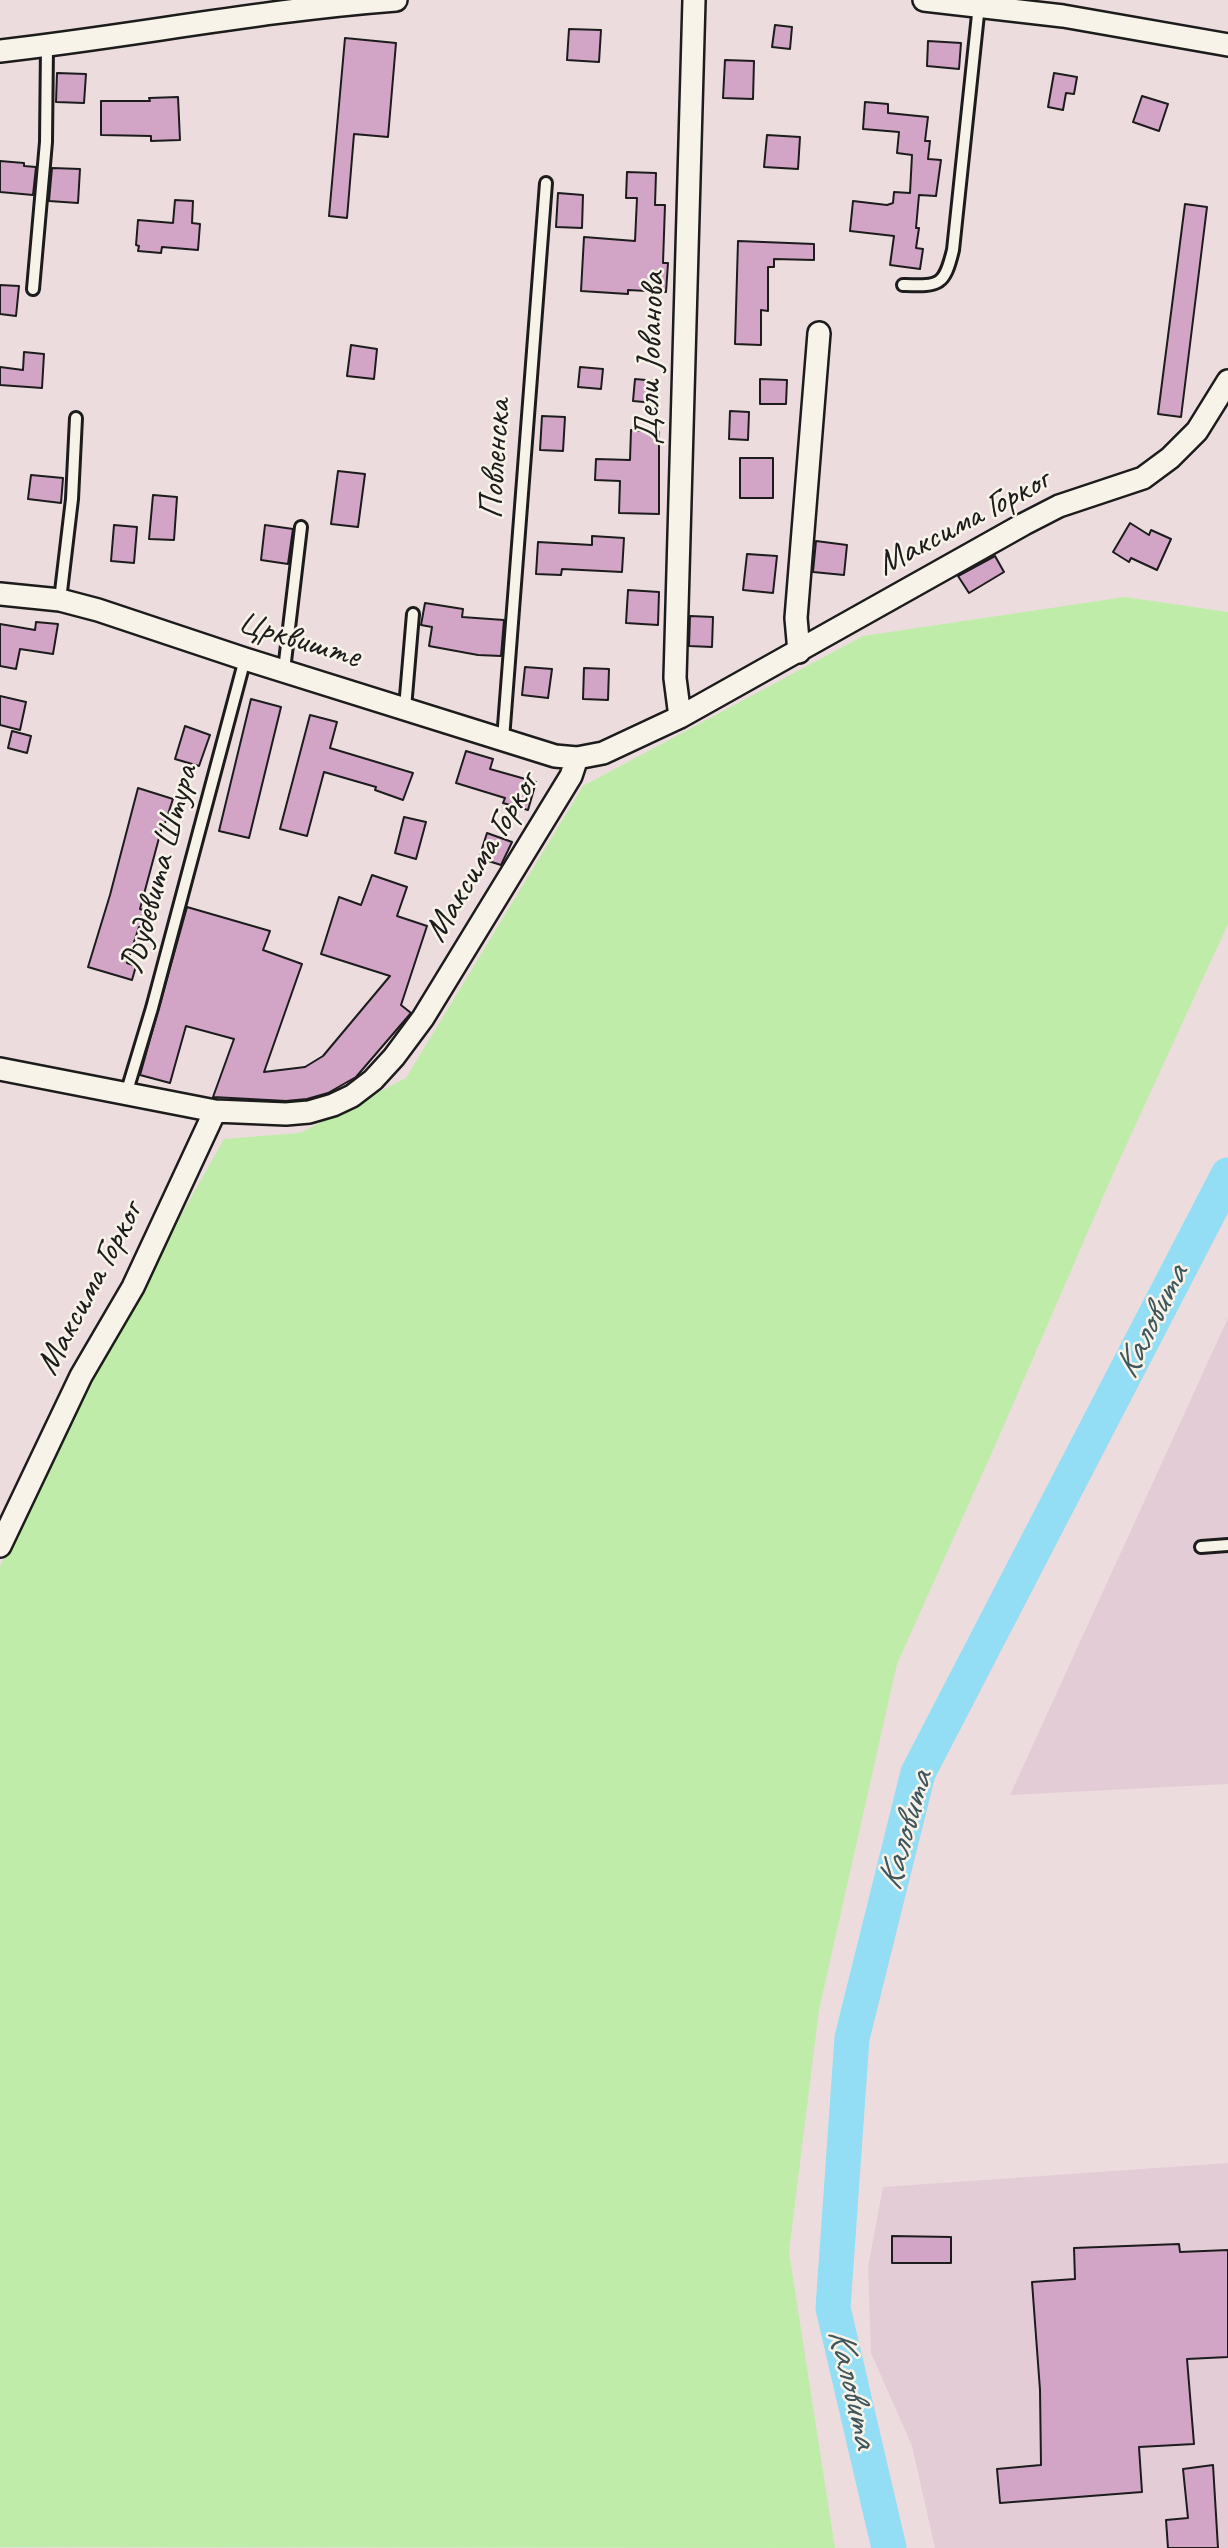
<!DOCTYPE html>
<html>
<head>
<meta charset="utf-8">
<style>
	body { margin:0 }
	canvas { display:block; background:#ecdcde }
</style>
</head>
<body>
<canvas width="1228" height="2548"></canvas>
<script>
const c = document.querySelector('canvas').getContext('2d');
c.lineJoin = 'round';
function fillPath(path, color) { c.fillStyle = color; c.fill(path, 'evenodd'); }
function stroke(path, color, width, dash) { c.strokeStyle = color; c.lineWidth = width; c.lineCap = dash ? 'butt' : 'round'; c.setLineDash(dash || []); c.stroke(path); }
function label(font, color, halo, rows, align = 'center') {
  c.font = font + ' Caveat,sans-serif'; c.lineWidth = 5; c.setLineDash([]); c.textBaseline = 'middle'; c.strokeStyle = halo; c.fillStyle = color; for (const [text, x, y, turn = 0] of rows) {
    c.save(); c.translate(x, y); c.rotate((+turn || 0) * Math.PI / 180); c.textAlign = isNaN(turn) ? turn : align; if (halo) c.strokeText(text, 0, 0); c.fillText(text, 0, 0); c.restore();
  }
}
fillPath(new Path2D(`
	M1228 1318V1784L1010 1795Z
	M1228 2163V2548H935L912 2446 871 2353 868 2267 883 2187Z`), '#e4ccd7');
fillPath(new Path2D(`
	M1125 597 1228 612V924L1113 1174 998 1439 897 1664 819 2010 789 2252 835 2548 0 2547V1566L77 1400 224 1139 300 1133 406 1078 583 786 863 636Z`), '#c0ecaa');
stroke(new Path2D(`
	M889 2548 833 2308 852 2038 918 1773 1228 1175`), '#93def4', 35);
const building = new Path2D(`
	M775 25 792 27 790 49 772 47Z
	M569 29 601 30 599 62 567 60Z
	M345 38 396 43 388 137 354 134 347 218 329 216Z
	M928 41 961 43 959 69 927 66Z
	M725 60 754 61 753 99 723 98Z
	M57 73 86 74 84 103 56 102Z
	M1054 73 1077 77 1074 94 1066 93 1063 110 1048 107Z
	M1142 96 1168 104 1159 131 1133 122Z
	M178 97 180 140 151 141V136L101 135V101H150L149 98Z
	M865 102 888 104V113L928 117 925 141H930L928 159 941 160 936 196 919 195 916 228H919L916 248 923 249 920 269 890 265 894 236 850 231 853 201 887 205 893 203 894 192 910 193 912 155 897 153 899 132 863 129Z
	M767 135 800 137 798 169 764 167Z
	M0 161 24 163V166L36 167 33 195 0 192Z
	M52 168 80 169 78 203 49 201Z
	M627 172 656 173 655 205H665L663 263H668L666 292 628 290V294L581 291 584 237 635 241 637 198H626Z
	M558 193 583 195 582 228 556 227Z
	M175 200 193 201 192 223 200 224 198 250 162 247 161 253 138 251 139 246 136 245 138 220 173 223Z
	M1185 204 1207 207 1181 417 1158 414Z
	M738 241 814 244V260L774 259V267H768V311L761 310V345L735 344Z
	M0 285 19 286 16 316 0 314Z
	M351 345 377 349 374 379 347 376Z
	M24 352 44 354 42 388 0 385V367L23 370Z
	M580 367 603 369 601 389 578 387Z
	M635 379 657 381 655 403 633 401Z
	M760 379 787 380 786 404H760Z
	M730 411 749 412 748 440 729 439Z
	M542 416 565 417 563 451 540 450Z
	M631 430 659 432V514L619 513 620 481 595 480 596 459 630 460Z
	M740 458H773V498H740Z
	M338 471 365 474 358 527 331 524Z
	M31 475 63 478 61 503 28 499Z
	M153 495 177 497 174 540 149 539Z
	M1130 523 1149 535 1151 530 1171 539 1157 570 1131 558 1129 562 1113 552Z
	M114 525 137 527 134 563 111 561Z
	M265 525 293 529 288 564 261 560Z
	M592 536 624 538 622 572 562 569 561 575 536 574 538 542 592 545Z
	M816 541 847 545 844 575 813 572Z
	M747 554 777 556 773 593 743 590Z
	M995 556 1004 572 969 593 958 576Z
	M628 590 659 592 658 625 626 623Z
	M425 603 463 609 462 617 504 620 501 656 478 655 429 646 432 627 421 625Z
	M690 616 713 617 712 647 689 646Z
	M36 622 58 624 53 654 20 649 16 669 0 666V624L35 630Z
	M525 667 552 669 548 698 522 695Z
	M584 668 609 669 608 700 583 699Z
	M0 696 26 702 20 730 0 725Z
	M251 699 281 707 249 838 219 831Z
	M310 715 337 722 330 748 413 773 403 800 375 790 376 787 324 772 307 836 280 829Z
	M185 726 210 735 199 766 175 759Z
	M12 731 31 736 27 753 8 748Z
	M466 751 493 759 490 769 536 782 528 810 503 803 505 798 456 783Z
	M138 788 173 799 165 823H163L140 909 152 913 147 929 139 927 127 963 136 966 132 980 88 967 110 895Z
	M404 817 426 822 416 859 395 853Z
	M487 833 512 842 501 865 479 858Z
	M372 875 407 887 397 916 427 926 401 1005 411 1013 356 1077 328 1093 307 1099 286 1101 213 1097 234 1039 186 1026 170 1083 140 1075 187 907 270 931 263 950 302 964 264 1072 305 1067 323 1056 390 976 321 954 339 897 361 905Z
	M892 2236 951 2237V2263H892Z
	M1179 2244 1180 2252 1228 2250V2357L1187 2359 1194 2444 1139 2447 1142 2492 1000 2503 997 2469 1041 2465 1040 2390 1032 2282 1075 2279 1074 2248Z
	M1213 2465 1218 2548H1168L1166 2520 1188 2518 1183 2469Z`);
fillPath(building, '#d2a5c7');
stroke(building, '#1c1c1c', 2);
const lane = new Path2D(`
	M903 285C939 286 944 287 953 250L979 5
	M33 289 46 142 47 46
	M60 600 72 499 76 418
	M284 670 301 527
	M405 708 413 614
	M503 739 546 183
	M126 1094 152 1008 245 659
	M1201 1547 1228 1545`);
const street = new Path2D(`
	M924 0 1063 16 1228 45
	M0 51C132 36 263 10 396 0
	M0 594 60 600 98 610 245 659 555 756 577 758 603 753 680 717 1024 524 1059 506 1143 478 1170 458 1197 431 1228 381
	M799 652 796 618 819 333
	M680 717 675 678 694 0
	M0 1069 215 1111 286 1114 309 1112 333 1105 352 1096 373 1080 394 1057 423 1018 571 776 577 758
	M0 1546 81 1376 133 1287 215 1111`);
stroke(lane, '#1c1c1c', 16);
stroke(street, '#1c1c1c', 26);
stroke(lane, '#f7f3e8', 10);
stroke(street, '#f7f3e8', 21);
label('35px', '#1c1c1c', '#f7f3e8', [
	["Дели Јованова",651,358,-88],
	["Повленска",496,459,-86],
	["Максима Горког",963,523,-28],
	["Црквиште",299,640,17],
	["Максима Горког",482,858,-59],
	["Људевита Штура",160,870,-75],
	["Максима Горког",90,1289,-62]
]);
label('italic 37px', '#40565d', '#f7f3e8', [
	["Каловита",1152,1322,-63],
	["Каловита",906,1831,-74],
	["Каловита",852,2388,77]
]);
</script>
</body>
</html>
